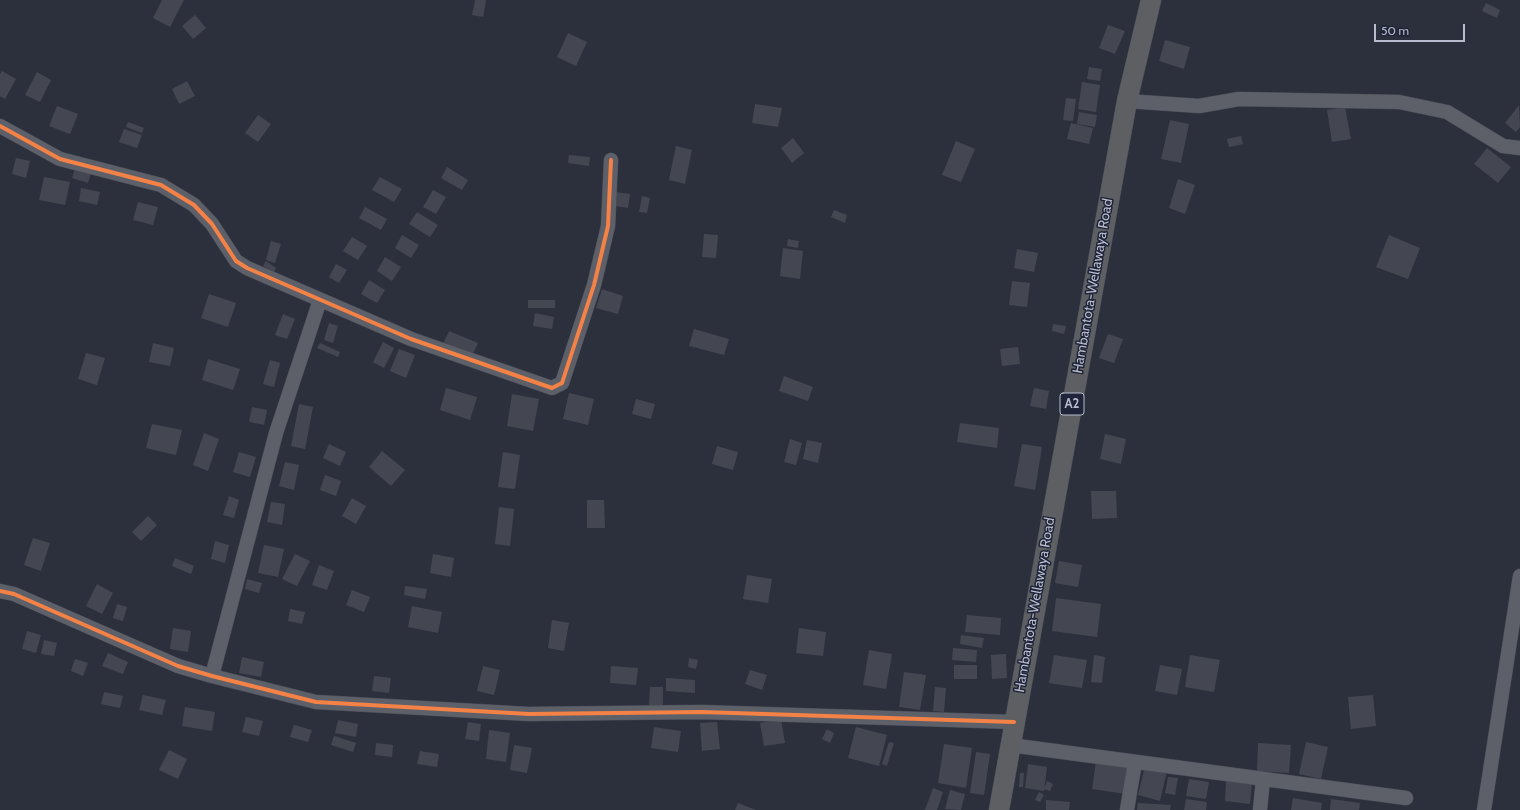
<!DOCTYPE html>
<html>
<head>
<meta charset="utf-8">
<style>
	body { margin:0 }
	#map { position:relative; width:1520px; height:810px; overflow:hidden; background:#2c303d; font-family:Cabin,sans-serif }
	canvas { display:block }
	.scale { position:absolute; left:1374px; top:24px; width:91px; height:18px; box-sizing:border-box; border:2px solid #b8bbcc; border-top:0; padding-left:5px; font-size:12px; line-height:14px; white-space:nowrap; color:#b8bbcc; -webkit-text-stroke:3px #1f2438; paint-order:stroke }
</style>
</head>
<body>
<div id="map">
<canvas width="1520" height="810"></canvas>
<div class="scale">50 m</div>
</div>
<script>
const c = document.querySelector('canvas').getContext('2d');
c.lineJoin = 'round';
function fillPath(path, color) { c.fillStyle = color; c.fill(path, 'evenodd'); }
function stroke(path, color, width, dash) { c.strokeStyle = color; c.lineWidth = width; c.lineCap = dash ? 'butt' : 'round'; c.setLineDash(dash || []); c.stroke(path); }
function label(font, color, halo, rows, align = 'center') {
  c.font = font + ' Cabin,sans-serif'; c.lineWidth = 3; c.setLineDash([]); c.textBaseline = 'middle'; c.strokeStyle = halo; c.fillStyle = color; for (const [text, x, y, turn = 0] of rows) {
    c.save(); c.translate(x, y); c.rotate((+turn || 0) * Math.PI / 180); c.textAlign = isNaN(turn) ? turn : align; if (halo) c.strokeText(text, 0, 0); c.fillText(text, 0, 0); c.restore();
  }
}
fillPath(new Path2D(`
	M162 0H184L170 27 153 18Z
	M475 0H486L483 17 472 15Z
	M1486 3 1500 10 1497 18 1482 11Z
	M195 15 206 28 193 39 182 26Z
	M1108 25 1125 31 1115 54 1099 48Z
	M568 33 587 42 576 66 557 57Z
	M1165 40 1190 47 1184 69 1159 61Z
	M1089 67 1102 69 1100 81 1087 79Z
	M2 71 16 79 5 99 0 96V74Z
	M37 72 51 80 40 102 25 95Z
	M187 81 195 96 179 104 172 89Z
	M1082 82 1100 85 1096 112 1078 109Z
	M1066 98 1076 99 1073 121 1063 120Z
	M755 104 782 108 778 127 752 123Z
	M1519 105 1520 127 1516 132 1505 123Z
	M57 106 78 114 70 134 49 126Z
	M1345 107 1351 139 1332 142 1327 110Z
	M1079 112 1097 115 1095 127 1077 124Z
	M258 115 271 124 258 142 245 133Z
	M1170 120 1189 124 1181 163 1161 159Z
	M128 122 144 128 142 133 126 127Z
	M1071 123 1093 128 1089 144 1067 139Z
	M124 129 142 135 137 148 119 142Z
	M1241 136 1243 144 1229 147 1227 139Z
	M793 138 804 153 792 163 781 148Z
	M956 141 975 149 961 182 942 175Z
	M676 146 692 150 685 184 669 180Z
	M1487 148 1511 167 1498 183 1474 164Z
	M569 155 590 157 589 166 568 163Z
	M16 158 30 161 26 178 12 174Z
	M447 167 468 180 462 190 441 178Z
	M75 168 91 173 88 183 72 178Z
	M44 177 70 182 65 205 39 200Z
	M380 177 402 189 394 202 372 190Z
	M1178 179 1195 185 1185 214 1169 208Z
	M81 188 100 192 97 205 79 201Z
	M433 190 446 197 436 214 423 207Z
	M616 192 630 194 628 208 614 206Z
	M642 196 650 198 647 213 639 212Z
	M138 202 158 207 153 225 133 220Z
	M365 207 387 219 381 230 359 218Z
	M834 210 847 215 845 223 831 217Z
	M417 212 438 225 430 237 409 224Z
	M704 234 718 235 716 258 702 257Z
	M402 235 419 245 411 258 395 248Z
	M1389 235 1420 248 1408 279 1376 267Z
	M352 237 367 246 358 260 343 251Z
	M788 239 799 241 798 248 787 246Z
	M271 241 281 244 275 263 266 260Z
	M783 248 803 251 800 279 780 276Z
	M1017 249 1038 253 1034 272 1014 268Z
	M385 257 401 267 392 281 377 271Z
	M266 261 276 268 274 272 263 266Z
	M336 264 347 270 339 283 329 277Z
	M369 280 385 290 377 303 361 294Z
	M1012 281 1030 283 1027 307 1009 305Z
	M602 289 623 296 618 314 596 308Z
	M209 294 236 303 228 327 201 318Z
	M528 300H555V308H528Z
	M535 313 554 317 552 329 533 326Z
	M283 314 295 319 287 339 275 335Z
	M329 323 338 326 333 343 324 340Z
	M1053 324 1066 326 1064 334 1052 331Z
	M694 329 729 339 724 355 689 346Z
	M449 331 478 343 472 356 443 344Z
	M1108 334 1123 339 1114 363 1099 358Z
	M383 342 394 348 384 368 373 362Z
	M153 343 174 348 170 366 149 362Z
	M320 343 340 352 338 357 317 348Z
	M1018 347 1020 364 1002 366 1000 349Z
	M399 349 415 355 406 378 390 371Z
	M86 353 105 358 97 385 78 379Z
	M208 359 240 369 233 390 202 380Z
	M270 360 280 363 274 387 263 384Z
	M784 376 813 387 808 401 779 391Z
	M446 388 477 397 470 420 440 410Z
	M1034 388 1049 391 1046 409 1030 406Z
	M569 393 594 399 588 425 563 419Z
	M512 394 539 399 533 431 507 426Z
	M636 399 655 404 651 419 632 414Z
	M299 404 313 407 305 449 291 446Z
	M252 407 267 410 264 425 249 422Z
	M960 423 999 428 997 448 957 442Z
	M152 424 182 430 176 455 146 448Z
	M204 433 219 439 208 471 193 465Z
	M1105 434 1126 439 1121 464 1100 459Z
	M790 439 802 443 796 465 784 462Z
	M807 440 822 443 818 463 803 459Z
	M329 444 346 452 340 466 323 458Z
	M1022 444 1042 447 1035 490 1014 486Z
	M717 446 738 452 733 470 712 464Z
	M382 451 405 470 391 486 369 467Z
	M239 452 256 457 250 477 233 472Z
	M503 452 520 455 515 489 498 487Z
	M285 462 299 465 294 490 279 486Z
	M325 475 341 481 336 496 320 490Z
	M1091 491H1116L1117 518 1092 519Z
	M229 496 239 500 234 518 223 515Z
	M352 498 366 506 356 524 342 516Z
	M587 500H604L605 528H587Z
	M271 502 285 504 282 525 267 522Z
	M499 507 514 509 510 546 495 544Z
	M148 516 157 525 141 541 132 532Z
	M33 538 50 543 41 571 24 565Z
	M215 541 229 545 225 563 211 559Z
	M264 545 284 549 278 577 258 573Z
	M295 554 310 561 297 586 282 579Z
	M433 554 454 558 451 577 430 573Z
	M175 558 194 566 191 574 172 566Z
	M1059 561 1082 565 1078 587 1055 583Z
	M319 565 334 571 327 590 312 585Z
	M747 575 772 579 768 603 743 599Z
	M247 579 262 583 259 593 245 589Z
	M97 584 113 593 102 614 86 606Z
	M405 586 427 589 425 599 404 595Z
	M352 590 370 597 364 612 346 605Z
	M1056 598 1101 604 1097 637 1052 631Z
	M117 604 127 607 123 621 113 618Z
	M412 606 442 612 438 633 408 627Z
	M290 609 305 612 302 624 288 621Z
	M967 615 1001 618 1000 635 965 632Z
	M552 620 569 623 564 651 548 648Z
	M173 628 191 631 188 652 170 649Z
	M799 628 826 632 823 656 796 653Z
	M27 631 41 635 36 653 22 649Z
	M961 635 984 638 982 648 960 644Z
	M44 640 57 643 54 656 41 654Z
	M953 648 977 650 976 662 952 660Z
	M869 650 892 654 886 689 863 685Z
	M108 653 128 662 123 674 102 666Z
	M1006 654 1007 678 992 679 991 655Z
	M1054 655 1087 660 1082 688 1049 683Z
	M1094 655 1105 657 1102 683 1091 682Z
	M1190 655 1220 660 1214 692 1185 687Z
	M242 657 264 662 261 677 239 673Z
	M689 658 698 660 696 669 688 667Z
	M75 659 88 663 83 676 71 671Z
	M954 665H977V679H954Z
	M1160 665 1182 669 1177 695 1155 691Z
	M483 666 500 670 494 695 477 691Z
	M611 666 638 668 636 685 610 683Z
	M750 670 767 675 762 690 745 684Z
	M904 672 926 675 920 710 899 707Z
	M374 676 391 678 389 693 372 691Z
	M666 678 695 680V693L666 691Z
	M650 687H663V705H649Z
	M935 687 946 688 944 712 933 711Z
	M104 692 123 696 120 708 101 704Z
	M143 695 166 700 162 715 139 710Z
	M1373 695 1376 726 1351 729 1348 697Z
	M185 707 215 712 212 731 182 726Z
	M246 717 263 721 259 736 242 732Z
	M781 719 785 743 764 746 760 723Z
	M338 720 358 724 356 737 335 733Z
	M468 722 481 724 479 741 465 739Z
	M717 722 720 749 702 751 700 723Z
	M294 725 312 730 308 742 290 737Z
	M654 727 681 731 678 752 651 748Z
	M856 727 887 735 879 766 848 758Z
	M827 729 834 733 830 743 822 739Z
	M489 730 510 733 506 762 486 759Z
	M334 736 356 743 353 752 331 745Z
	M889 742 894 743 887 766 882 764Z
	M1306 742 1328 747 1321 779 1299 774Z
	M376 743 393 745 392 757 375 755Z
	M1258 743 1291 745 1289 773 1257 771Z
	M944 744 972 748 966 788 938 783Z
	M514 745 532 748 527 773 510 770Z
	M169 750 187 759 178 779 159 770Z
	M420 751 439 754 437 767 417 764Z
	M976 752 990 754 984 795 970 793Z
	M1096 761 1130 766 1126 794 1092 789Z
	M1028 764 1047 767 1044 791 1025 788Z
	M1145 766 1167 771 1160 801 1138 795Z
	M1020 773H1024L1023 787H1019Z
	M1168 777 1178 778 1175 795 1165 793Z
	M1189 779 1209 782 1206 799 1186 796Z
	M1047 781 1053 784 1050 791 1044 789Z
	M1226 781 1252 783 1250 804 1225 801Z
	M933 788 943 792 937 810H925Z
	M950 790 965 794 961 810 945 809Z
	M1039 792 1044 795 1040 802 1035 800Z
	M1293 798 1322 803 1321 810H1291Z
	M1186 799 1207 802 1206 810H1184Z
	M1331 799 1360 803 1359 810H1330Z
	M1046 800 1070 802 1069 810H1046Z
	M738 803 756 810H735Z
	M1138 803 1171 805 1170 810H1137Z`), '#444752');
const minor = new Path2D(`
	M1127 101 1199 106 1239 99 1399 102 1447 112 1503 146 1520 148
	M0 126 60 159 161 185 194 205 212 224 236 261 247 268 411 339 552 388 562 383 594 285 608 226 611 160
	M0 591 14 594 178 666 212 676 316 702 529 714 702 712 1014 722
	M212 676 276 433 320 300
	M1010 745 1406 798
	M1127 810 1135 762
	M1260 810 1263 779
	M1484 810 1520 576`);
const highway = new Path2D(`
	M999 810 1127 101 1151 0`);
stroke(minor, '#494c55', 15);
stroke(highway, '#494c57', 21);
stroke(minor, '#5d6069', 14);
stroke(highway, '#5d5f63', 20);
stroke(new Path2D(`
	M0 126 60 159 161 185 194 205 212 224 236 261 247 268 411 339 552 388 562 383 594 285 608 226 611 160
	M0 591 14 594 178 666 212 676 316 702 529 714 702 712 1014 722`), '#f48246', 4);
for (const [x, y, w] of [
	[1072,404,24]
]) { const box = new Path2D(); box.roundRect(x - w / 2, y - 11, w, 22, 3); c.fillStyle = '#1f2438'; c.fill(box); stroke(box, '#b8bbcc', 1); }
label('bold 13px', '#b8bbcc', null, [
	["A2",1072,404]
]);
label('14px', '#b8bbcc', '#1f2438', [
	["Hambantota-Wellawaya Road",1093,286,-80],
	["Hambantota-Wellawaya Road",1035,605,-80]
]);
</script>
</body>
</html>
